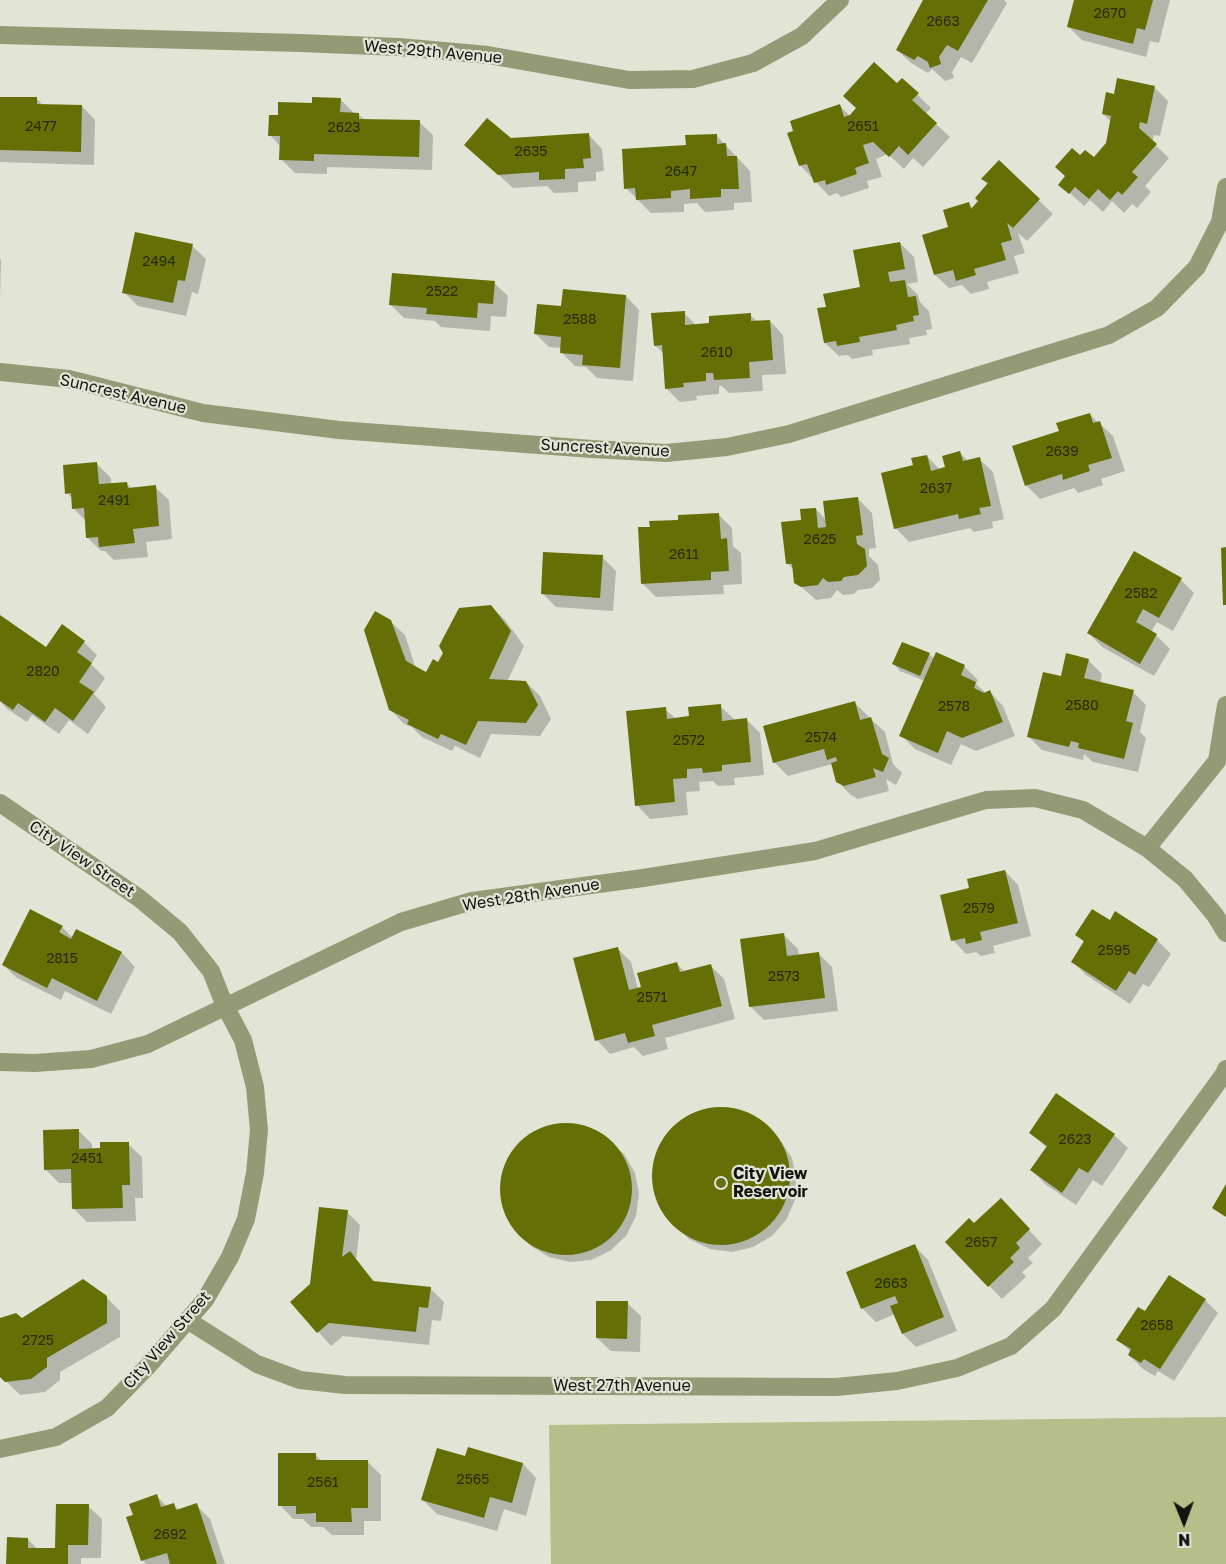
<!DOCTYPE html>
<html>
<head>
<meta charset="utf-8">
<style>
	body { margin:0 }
	#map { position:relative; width:1226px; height:1564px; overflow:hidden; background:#e2e4d6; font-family:"Golos Text",sans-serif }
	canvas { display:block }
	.north { position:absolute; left:1154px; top:1492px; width:60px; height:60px; -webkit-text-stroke:4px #e2e4d6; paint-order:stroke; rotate:179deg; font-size:16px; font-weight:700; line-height:24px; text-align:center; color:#13140f }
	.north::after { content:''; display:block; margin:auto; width:21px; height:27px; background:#13140f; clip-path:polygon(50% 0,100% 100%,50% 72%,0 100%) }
</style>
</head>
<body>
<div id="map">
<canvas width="1226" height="1564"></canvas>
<div class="north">N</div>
</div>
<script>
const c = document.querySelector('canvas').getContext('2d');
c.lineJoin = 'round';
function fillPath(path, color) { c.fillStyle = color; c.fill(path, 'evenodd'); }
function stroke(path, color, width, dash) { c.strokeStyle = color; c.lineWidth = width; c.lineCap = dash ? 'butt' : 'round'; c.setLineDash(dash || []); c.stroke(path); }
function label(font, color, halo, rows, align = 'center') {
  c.font = font + ' "Golos Text",sans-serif'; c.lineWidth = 4.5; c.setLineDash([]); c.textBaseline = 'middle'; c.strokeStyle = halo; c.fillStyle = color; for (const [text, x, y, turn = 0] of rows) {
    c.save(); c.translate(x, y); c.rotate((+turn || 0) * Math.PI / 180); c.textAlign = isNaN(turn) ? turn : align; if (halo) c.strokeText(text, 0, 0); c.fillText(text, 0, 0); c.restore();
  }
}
fillPath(new Path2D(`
	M1226 1417V1564H551L549 1425Z`), '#b6be8a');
fillPath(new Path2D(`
	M924 0H1004L1007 3 972 63 961 57 952 72 954 78 945 81 932 69 928 73 911 63 897 50Z
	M1076 0H1170L1159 43 1150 41 1146 57 1082 40 1069 27Z
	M902 80 931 108 925 114 950 137 923 167 913 158 904 169 888 154 876 159 882 177 867 181 869 188 841 197 837 193 829 196 800 165 839 105 851 117 897 85Z
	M1154 87 1168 101 1160 136 1154 135 1152 142 1169 158 1145 186 1151 192 1137 208 1132 204 1124 213 1112 201 1103 212 1090 200 1084 206 1060 184 1080 157 1094 159 1107 144 1111 122 1103 114 1115 96Z
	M0 98 37 99 43 105 82 106 95 120 94 165 0 162Z
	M340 99 354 113 358 114 365 120 419 122 433 135 432 170 327 167V174L295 173 281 159V147L270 135 279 116 313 104Z
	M589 135 602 149 604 171 596 172V181L578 182V192L554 193 547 186 513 188 466 145 511 140Z
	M716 135 750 171 752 202 734 203V210L705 212 697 203 684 204V212L651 213 626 188Z
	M999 162 1053 214 1027 241 1018 233 1025 253 1014 256 1019 273 987 282 989 289 971 294 962 285 949 288 935 275 950 228 969 204 974 209 980 201 988 185 983 179Z
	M900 243 914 257 918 282 907 284 918 295 920 302 929 311 932 329 926 330 927 335 909 338 910 344 872 350 873 355 852 359 848 355 839 356 825 343 828 308 862 289Z
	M192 246 206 259 198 294 192 292 186 316 138 306 124 292Z
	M0 259 1 260 0 301Z
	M494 283 508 296 506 317 491 316 490 331 441 327 435 321 404 318 391 305Z
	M626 296 639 310 633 381 597 378 586 367 575 366 561 352 562 348 549 347 536 334 563 308Z
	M684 313 697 326 750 315 758 322 770 321 783 335 786 374 762 375 763 391 729 393 722 386H719V394L696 396 697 400 680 402 666 388 664 354 655 345Z
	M1089 414 1113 436 1125 471 1101 479 1103 485 1078 493 1074 488 1040 499 1026 485 1061 432Z
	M960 453 968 461 979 459 993 472 1004 519 992 522 993 528 974 532 970 528 909 542 896 528 915 467 927 456 940 470 946 468Z
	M97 464 111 478V485L127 484 132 489 155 487 169 500 172 539 146 542 148 557 114 560 105 551H101L87 537 86 521 73 508V499L67 493Z
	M858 499 872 513 876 548 869 549V556L878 565 880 580 872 588 858 590 854 594 843 595 837 590 831 598 816 600 796 582 795 571 788 564 803 521 816 509 826 520Z
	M718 514 732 528 733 546 741 553 742 584 723 585 724 594 656 597 643 584 651 528 680 521Z
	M602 557 616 571 613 611 556 607 542 593Z
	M1181 580 1194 593 1173 631 1157 622 1151 632 1156 635 1170 649 1154 676 1102 647 1089 633Z
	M491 606 505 620 524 646 507 682H526L540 696 551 719 540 736 491 734 480 758 455 746 452 751 422 737 412 727 404 724 390 709V621L405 635 416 669 426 674 439 664Z
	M0 617 46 649 84 642 97 655 91 664 105 678 94 694 106 707 88 734 69 720 59 734 32 715 27 722 7 709 0 701Z
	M929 654 935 660 964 666 978 680 976 684 986 693 990 692 1003 706 1015 736 976 751 961 744 951 765 915 749 901 735 925 681 900 671 894 664Z
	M1088 660 1102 674 1100 684 1133 692 1146 705 1140 732 1146 738 1138 772 1093 762 1084 754 1083 760 1042 750 1029 737 1062 678Z
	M855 703 868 716 869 719H871L885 732 893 764 902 773 896 785 886 779 889 791 858 799 851 795 837 781 832 764 788 776 774 762Z
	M720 706 734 719V721L747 720 760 733 764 775 734 778 735 785 718 786 713 781 699 782 700 791 686 792 688 815 650 819 637 805 665 709 676 719 691 718Z
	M1005 871 1018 885 1031 936 993 946 995 953 981 956 976 952 966 954 953 940 971 889Z
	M1111 922 1157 940 1171 954 1149 987 1143 984 1130 1004 1086 975 1073 962 1085 943 1077 935Z
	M62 927 73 938 77 931 122 953 135 967 111 1014 65 991 61 1000 17 978 3 965Z
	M784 935 798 949 799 956 818 953 832 967 838 1011 764 1020 750 1006Z
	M617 948 631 962 638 989 677 964 685 972 710 965 724 979 735 1019 665 1038 668 1049 643 1056 634 1047 610 1054 597 1040Z
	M713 1109 737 1110 757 1118 780 1140 792 1158 796 1179 795 1200 786 1220 772 1236 753 1247 732 1252 710 1249 689 1239 665 1216 655 1194 653 1171 659 1148 672 1129 691 1115Z
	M557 1124 579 1125 599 1133 624 1154 635 1173 639 1194 636 1216 626 1236 610 1251 591 1260 570 1262 549 1257 531 1246 510 1223 502 1204 501 1183 506 1163 518 1145 536 1132Z
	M79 1131 92 1144V1150L128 1144 142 1157 143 1198H135L136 1221 87 1222 73 1208V1183H59L45 1169Z
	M1031 1133 1114 1135 1128 1148 1102 1186 1093 1180 1076 1205 1045 1184 1032 1170 1047 1148Z
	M347 1212 360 1225 356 1260 376 1283 430 1288 444 1302 441 1321 432 1320 429 1345 343 1336 331 1346 292 1302 311 1285Z
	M1014 1214 1042 1244 1028 1258 1033 1263 1022 1272 1026 1277 1002 1299 947 1242 974 1225Z
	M915 1246 928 1260 957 1331 916 1347 903 1334 895 1314 876 1322 862 1308Z
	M106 1297 120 1311V1337L60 1372V1380L45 1392 20 1395 0 1375V1320H22Z
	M1205 1300 1218 1313 1174 1381 1158 1371 1155 1376 1143 1369 1129 1355 1131 1352 1118 1340 1146 1313Z
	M627 1303 641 1316 640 1352 611 1351 597 1338Z
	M315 1455 322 1461H367L381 1475V1521H364V1535H332L323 1527H311L303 1519H293L280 1505Z
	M466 1458 523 1464 536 1478 526 1516 504 1509 497 1531 437 1514 423 1500Z
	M157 1496 167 1507 173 1504 180 1511 196 1505 210 1519 225 1564H146L142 1560 135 1516Z
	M88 1506 102 1519 101 1558H81V1564H8L28 1539 38 1550H57Z`), '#0003');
fillPath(new Path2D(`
	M923 0H988L958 51 947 45 939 57 941 64 930 68 928 62 918 56 914 60 896 50Z
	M1074 0H1153L1145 30 1137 28 1133 44 1067 27Z
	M874 62 897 83 902 78 919 93 912 100 937 123 908 155 899 146 889 157 873 142 863 145 869 163 855 168 857 174 826 185 825 180 814 183 807 164 799 166 787 133 793 131 790 121 840 104 844 117 850 115 856 108 843 96Z
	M1117 78 1155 86 1147 124 1140 122 1139 128 1157 144 1132 172 1138 177 1122 195 1118 191 1110 200 1098 189 1089 199 1075 187 1069 194 1058 185 1065 176 1055 167 1072 148 1080 155 1085 150 1094 157 1106 143 1111 116 1102 114 1106 92 1114 94Z
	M0 97H37V104L82 105 81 152 0 150Z
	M312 97 341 98 340 112 359 113V119L420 120 419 157 314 154V161L279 160 280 136H268L269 115H278V102L312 103Z
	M487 118 511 138 589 133 591 158 583 159 584 168 565 169V179L539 180V172L498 175 464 145Z
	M717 134V144L726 143 727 156H737L739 189H721V197L690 199V189L671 191V198L636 200 635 188 624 189 622 149 686 145 685 135Z
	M999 160 1040 199 1013 228 1007 223 1012 240 1001 243 1006 260 974 269 976 275 956 281 953 270 934 275 922 235 948 227 943 210 969 202 971 209 978 201 975 198 988 183 981 179Z
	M135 232 193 244 185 281 178 280 173 303 122 293Z
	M900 242 905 269 888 272 890 282 905 280 908 297 916 296 919 315 913 316 914 321 896 325 897 330 859 337 860 342 837 346 836 341 824 343 817 308 826 307 823 294 860 287 853 250Z
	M392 273 495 281 493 304 478 303 477 318 426 314 427 308 389 305Z
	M563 289 626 295 620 368 582 365 583 355 560 353 561 337 534 334 537 304 561 306Z
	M685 311V325L709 323V316L751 313V321L770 320 773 360 749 362 750 378 714 380 713 373H706V381L683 383 684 387 665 389 662 345 654 346 651 313Z
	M1090 413 1093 423 1100 421 1112 458 1088 465 1090 471 1063 480 1062 474 1025 486 1012 446 1059 431 1056 423Z
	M960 451 963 461 980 457 991 506 979 508 981 514 959 519 958 514 894 529 881 473 913 465 911 458 927 455 931 471 945 467 942 456Z
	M97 462 99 484 127 482 128 488 156 485 159 526 133 529 135 543 99 547 98 537 86 538 84 508 72 509 71 493 65 494 63 465Z
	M858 497 863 535 856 536 857 544 865 549 867 566 858 575 844 577 841 581 828 582 823 578 818 585 801 587 794 583 792 564H786L781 522 801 520 800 509 816 508 818 528 826 527 823 501Z
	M719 513 721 539 727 538 729 571 711 572V580L641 584 638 527H650L649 521 678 520V515Z
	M1226 547V605H1223L1221 548Z
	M1134 551 1182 578 1159 618 1143 609 1136 622 1157 634 1140 664 1087 633Z
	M543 552 603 555 600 598 541 594Z
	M491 605 511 631 489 679 526 681 538 705 526 723 478 721 466 745 441 734 438 739 407 724 409 720 389 710 364 630 375 611 391 620 406 661 426 672 433 659 438 662 443 653 439 646 459 608Z
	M0 615 46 647 62 624 85 641 77 652 92 663 79 682 94 692 73 721 55 708 45 722 18 703 13 710 0 701Z
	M902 642 930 653 920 676 892 664Z
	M936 652 965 665 961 675 976 682 974 688 984 693 990 690 1003 722 962 738 947 731 938 753 899 736Z
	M1066 653 1089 659 1084 678 1134 690 1126 721 1133 723 1124 759 1078 748 1079 743 1071 741 1069 747 1027 737 1043 672 1061 676Z
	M855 701 860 720 871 717 882 754 889 758 883 772 873 768 876 777 844 786 836 782 831 763 837 761 836 757 827 760 824 749 773 763 763 726Z
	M721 704 722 721 747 718 751 762 722 765V771L703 773 702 768 687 769V778L673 779 675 802 635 806 626 711 666 707 667 719 689 716 688 707Z
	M1005 870 1018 923 980 932 982 940 966 944 965 938 951 941 940 895 969 888 967 879Z
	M30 909 63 926 59 932 71 939 76 929 122 952 97 1001 52 978 47 988 2 965Z
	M1092 909 1110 920 1115 911 1158 939 1135 975 1129 971 1116 991 1071 962 1084 941 1075 935Z
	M784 933 787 956 819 952 825 998 749 1007 740 939Z
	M618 947 629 990 641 987 637 973 677 962 680 972 711 964 722 1006 652 1025 655 1036 628 1043 625 1033 595 1041 573 958Z
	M1056 1093 1115 1134 1088 1173 1079 1168 1062 1193 1030 1170 1047 1146 1029 1133Z
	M652 1176a69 69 0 1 1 138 0a69 69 0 1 1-138 0Z
	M500 1189a66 66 0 1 1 132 0a66 66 0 1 1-132 0Z
	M79 1129V1149L100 1148V1142H129L130 1185H122L123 1208 72 1209 71 1169 44 1170 43 1130Z
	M1226 1184V1217L1212 1208Z
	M1001 1198 1030 1229 1016 1243 1020 1248 1010 1258 1014 1262 988 1287 945 1242 969 1218 974 1223Z
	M319 1207 348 1210 342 1257 350 1251 373 1281 431 1287 428 1308 419 1307 416 1332 329 1323 317 1333 290 1302 310 1284Z
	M915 1244 944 1317 902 1334 890 1306 898 1303 895 1296 861 1309 846 1272Z
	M1169 1275 1206 1299 1160 1369 1144 1359 1141 1363 1128 1355 1131 1349 1116 1340 1138 1307 1145 1311Z
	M83 1279 107 1296V1323L47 1358V1367L31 1379 5 1382 0 1377V1318L16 1313 22 1318Z
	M596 1301H628L627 1339 596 1338Z
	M468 1447 523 1463 512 1503 490 1497 484 1518 421 1500 437 1448 465 1456Z
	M278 1453H316V1460H368V1508H351L352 1522H316V1513L296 1514V1506H278Z
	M157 1494 161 1507 174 1503 176 1510 197 1503 217 1564H170L167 1553 141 1561 126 1517 133 1515 129 1504Z
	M56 1504H89L88 1545H68V1564H6L7 1537 28 1538V1548H55Z`), '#656f06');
stroke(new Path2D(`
	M0 35 300 43 399 47 488 55 629 80 693 79 753 63 802 36 840 0
	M0 372 69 379 203 413 339 430 592 449 666 453 727 447 789 434 1109 335 1157 308 1197 267 1220 222 1226 187
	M0 803 139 898 180 932 211 971 225 1006 243 1040 255 1087 259 1130 255 1173 246 1219 230 1257 205 1300 149 1365 107 1408 56 1437 0 1449
	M1147 848 1217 761 1226 705
	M0 1062 35 1063 91 1059 148 1044 401 922 472 901 643 878 815 851 986 800 1035 798 1083 810 1147 848 1185 879 1215 915 1226 933
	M187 1320 257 1364 300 1380 345 1385 836 1387 897 1381 957 1368 1011 1346 1053 1309 1224 1074 1226 1069`), '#949a76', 18);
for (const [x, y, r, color] of [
	[721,1183,6,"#646d14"]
]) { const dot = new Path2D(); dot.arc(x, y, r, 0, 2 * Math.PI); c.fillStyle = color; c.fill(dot); stroke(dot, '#e2e4d6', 2); }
label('14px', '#282b0d', null, [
	["2670",1110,14],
	["2663",943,22],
	["2477",41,127],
	["2651",863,127],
	["2623",344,128],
	["2635",531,152],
	["2647",681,172],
	["2494",159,262],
	["2522",442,292],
	["2588",580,320],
	["2610",717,353],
	["2639",1062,452],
	["2637",936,489],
	["2491",114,501],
	["2625",820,540],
	["2611",684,555],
	["2582",1141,594],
	["2820",43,672],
	["2580",1082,706],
	["2578",954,707],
	["2574",821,738],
	["2572",689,741],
	["2579",979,909],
	["2595",1114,951],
	["2815",62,959],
	["2573",784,977],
	["2571",652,998],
	["2623",1075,1140],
	["2451",87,1159],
	["2657",981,1243],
	["2663",891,1284],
	["2658",1157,1326],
	["2725",38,1341],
	["2565",473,1480],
	["2561",323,1483],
	["2692",170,1535]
]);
label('16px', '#13140f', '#e2e4d6', [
	["West 29th Avenue",433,52,5],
	["Suncrest Avenue",123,394,13],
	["Suncrest Avenue",605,448,3],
	["City View Street",82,859,34],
	["West 28th Avenue",531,895,-9],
	["City View Street",167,1340,-49],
	["West 27th Avenue",622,1386]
]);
label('bold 16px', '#13140f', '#e2e4d6', [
	["City View",733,1174],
	["Reservoir",733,1192]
], 'left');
</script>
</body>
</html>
